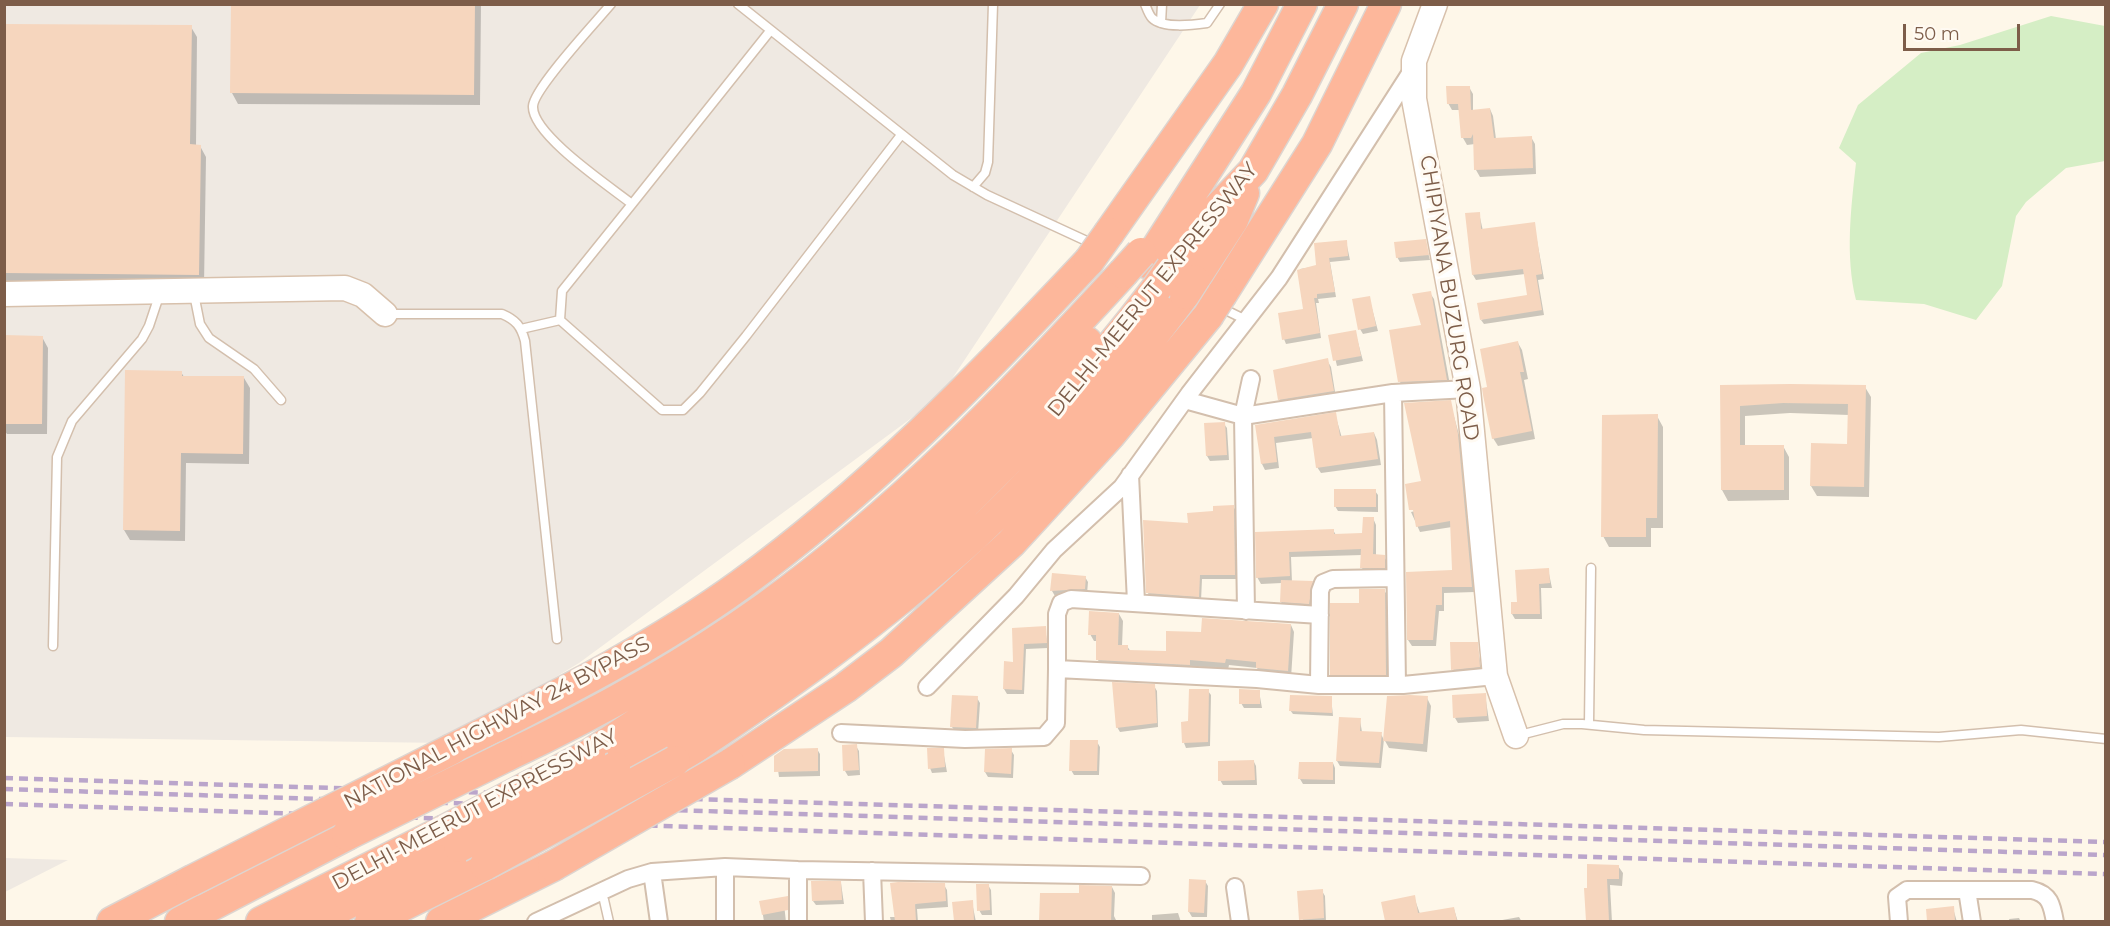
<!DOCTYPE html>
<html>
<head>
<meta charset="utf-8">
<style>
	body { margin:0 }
	#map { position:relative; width:2110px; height:926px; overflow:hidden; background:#fef7e9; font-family:Montserrat,sans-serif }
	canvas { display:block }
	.frame { position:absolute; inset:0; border:6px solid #7d5d49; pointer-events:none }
	.scale { position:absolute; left:1903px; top:24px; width:117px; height:27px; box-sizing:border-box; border:3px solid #7d5d49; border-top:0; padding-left:8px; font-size:18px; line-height:21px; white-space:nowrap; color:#7d5d49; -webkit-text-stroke:4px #fffaf2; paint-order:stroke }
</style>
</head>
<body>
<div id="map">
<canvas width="2110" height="926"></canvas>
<div class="frame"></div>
<div class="scale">50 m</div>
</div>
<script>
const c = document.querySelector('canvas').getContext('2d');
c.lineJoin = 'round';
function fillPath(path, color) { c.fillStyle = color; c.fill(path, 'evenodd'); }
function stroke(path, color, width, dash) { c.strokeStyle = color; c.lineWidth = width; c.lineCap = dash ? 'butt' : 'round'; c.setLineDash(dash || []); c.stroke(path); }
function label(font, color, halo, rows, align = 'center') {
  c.font = font + ' Montserrat,sans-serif'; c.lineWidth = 6; c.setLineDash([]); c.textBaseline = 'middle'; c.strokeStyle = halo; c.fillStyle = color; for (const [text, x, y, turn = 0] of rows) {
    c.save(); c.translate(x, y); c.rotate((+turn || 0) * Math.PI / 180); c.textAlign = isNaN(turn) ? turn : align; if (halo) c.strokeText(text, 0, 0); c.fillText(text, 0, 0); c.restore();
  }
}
fillPath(new Path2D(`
	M5 5H1200L940 397 579 663 446 743 5 737Z
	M5 858 68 860 5 892Z`), '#efe9e2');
fillPath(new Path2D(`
	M2051 16 2105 26V161L2066 168 2026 202 2016 216 2002 286 1976 320 1924 304 1856 300C1845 256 1851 208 1856 163L1839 148 1858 105 1921 53 1960 45Z`), '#d5eec5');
fillPath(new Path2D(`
	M233 4H481L480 105 238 104 232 93Z
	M4 25 191 27 197 37 196 146H200L206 157 204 285 4 284Z
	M1469 87 1473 94V111L1490 109 1493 116 1496 139 1531 137 1535 144 1536 174 1480 177 1476 170 1475 144 1467 145 1463 138 1460 110H1452L1448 103Z
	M1479 213 1483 231 1534 224 1544 279 1538 280 1544 315 1484 324 1481 320 1529 296 1525 274 1476 280 1473 275Z
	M1346 241 1350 260 1330 262 1336 297 1318 299 1319 303H1316L1321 338 1286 344 1284 339 1305 310 1300 269 1317 266Z
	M1425 241 1430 260 1400 262 1397 257Z
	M1430 293 1434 299 1450 385 1403 388 1400 382 1423 326Z
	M1369 297 1378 331 1363 334 1360 329Z
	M1355 331 1363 361 1337 366 1330 337Z
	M4 337H42L48 348 47 434H7L4 430Z
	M1518 343 1522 350 1528 379 1524 380 1535 439 1498 446 1493 438 1489 388Z
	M1327 360 1331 367 1336 398 1283 406 1279 400Z
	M181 372 184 377 244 378 250 388 249 464 186 463 185 541 130 540 124 530Z
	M1721 387H1865L1871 397 1869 497 1817 496 1811 486 1849 445V415L1790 413 1745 416V447L1783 446 1789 457V500L1728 501 1722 490Z
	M1450 402 1461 442 1475 592 1444 593V611H1439L1436 646H1412L1408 640 1407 573 1453 571 1452 527 1420 532 1411 512 1420 510V507L1410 510 1407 485 1423 482 1406 404Z
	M1335 414 1342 438 1374 433 1377 440 1381 465 1321 473 1317 467 1313 438 1276 443 1279 468 1265 470 1262 464 1257 426Z
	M1657 416 1663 427V528H1651V547H1609L1603 536Z
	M1205 424H1224L1227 428 1229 460 1210 461 1207 456Z
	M1375 491 1378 495V512L1338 511 1335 506Z
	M1233 506 1236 511 1237 579H1202L1201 601 1150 598 1148 593 1189 524Z
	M1373 518 1376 525V556H1384L1387 562 1388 574H1365L1362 568 1363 555 1291 557 1292 582H1312L1314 587 1312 608 1284 606 1281 602 1282 583 1261 584 1257 577V533L1333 530 1336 535H1364Z
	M1548 569 1552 588H1541L1542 619H1515L1512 614 1518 604Z
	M1053 574 1085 577 1088 582 1087 594 1055 596 1052 591Z
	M1384 590 1389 598 1390 682H1335L1331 674 1360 604Z
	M1119 614 1123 621 1122 646H1127L1131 652 1168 653 1203 633 1291 625 1294 632 1291 678 1261 675 1257 668 1229 665 1228 670 1193 666V671L1102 667 1098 660V641H1094L1090 634Z
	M1045 628 1048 648 1026 649 1024 694H1007L1004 689 1014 663 1013 629Z
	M1477 644 1482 672 1455 674 1453 669Z
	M1154 686 1157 691 1158 727 1120 732 1117 727Z
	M1208 691 1211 695 1210 746 1186 748 1184 743Z
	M1259 691 1262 708H1244L1241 703Z
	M1485 694 1489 721 1458 723 1455 718Z
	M1331 697 1333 716 1293 714 1290 710Z
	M977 698 980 703 978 733 955 731 952 727Z
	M1427 698 1431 706 1427 752 1389 748 1384 739 1381 768 1340 766 1337 761 1360 720 1362 732 1381 734 1384 740Z
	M1097 742 1100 747 1099 775H1074L1071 770Z
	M856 746 859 751 860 775 848 776 845 771Z
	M817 749 820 754V776L779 777 776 756Z
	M943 750 947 772 932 773 930 768Z
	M1011 750 1014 755 1013 778 988 777 985 772Z
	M1254 762 1256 766 1257 785H1223L1220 780Z
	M1333 763 1335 768V784H1303L1300 779Z
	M1618 866 1623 873 1622 886 1610 885 1612 922H1588L1586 889Z
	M1205 881 1208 886 1207 917H1192L1189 912Z
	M841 883 844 904 816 905 813 901Z
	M944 885 947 890 948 907 917 909 918 922H891L890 917H896Z
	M988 885 991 890 992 915H982L979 910Z
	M1112 887 1115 893 1114 916 1117 922H1041V894L1080 895Z
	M1322 891 1325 896 1326 922H1301Z
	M1414 897 1420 914 1454 909 1458 922H1387L1383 903Z
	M761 902 784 904 786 922H764Z
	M972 902 976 922H955L954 903Z
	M1953 908 1957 922H1928L1927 910Z
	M1178 913 1181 922H1152V915Z
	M1519 917 1522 922H1491Z
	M2019 918 2021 922H2010L2009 919Z`), '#0003');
fillPath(new Path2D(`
	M231 4H475L474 95 230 93Z
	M4 24 192 25 190 144 201 145 199 275 4 273Z
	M1446 86H1470L1471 110 1490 108 1494 138 1532 136 1533 168 1474 170 1473 134 1471 138H1461L1458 104H1447Z
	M1480 212 1481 229 1535 222 1542 274 1536 275 1542 310 1480 320 1477 303 1527 295 1523 269 1472 275 1465 213Z
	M1426 239 1429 255 1396 258 1394 242Z
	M1347 240 1348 256 1329 258 1335 292 1317 294V298H1314L1320 333 1282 340 1278 313 1303 309 1297 270 1316 265 1314 243Z
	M1431 291 1447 380 1398 382 1389 330 1421 325 1412 294Z
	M1370 296 1376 326 1358 330 1352 299Z
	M1356 330 1361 356 1333 361 1328 335Z
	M4 335 43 336 42 424H4Z
	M1518 341 1524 372H1520L1532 431 1492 439 1483 395 1482 388 1487 387 1480 349Z
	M1328 358 1334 391 1278 400 1273 370Z
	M125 370 182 371V376H244L243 454 181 453 180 531 123 530Z
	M1790 384 1866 385 1864 487 1810 486 1811 443 1847 444 1848 404 1783 403 1740 406V445H1784V490H1721L1720 385Z
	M1451 400 1458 434 1472 587H1442V605H1436L1433 640H1407L1406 572 1452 570 1450 521 1416 527 1413 510H1409L1405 484 1421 481 1404 403Z
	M1336 412 1340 436 1374 432 1378 459 1316 468 1311 432 1274 437 1277 462 1261 464 1255 425Z
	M1658 414 1657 518H1646V537H1601L1602 415Z
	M1225 422 1227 455 1206 456 1204 423Z
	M1334 489H1376V507H1334Z
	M1234 505 1235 575H1200L1199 597 1146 593 1143 520 1188 523 1187 513 1213 511V506Z
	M1363 517H1374L1373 554 1385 555V568H1360L1361 549 1289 552 1290 576 1256 578 1255 532 1334 529V534L1362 533Z
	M1549 568 1550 583 1539 584 1540 614H1511V602H1517L1515 570Z
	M1052 573 1086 576 1085 589 1050 591Z
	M1281 580 1313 581 1309 604 1280 602Z
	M1359 589H1385L1386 675H1330V603H1359Z
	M1089 611 1119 613 1118 645H1128V650L1166 651V631L1201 632 1202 618 1291 624 1288 671 1256 668V662L1226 659 1225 663 1190 660V665L1096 660V635H1088Z
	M1046 626 1047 643 1024 644 1022 690 1003 689 1004 661 1013 662 1012 628Z
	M1450 642H1478L1480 667 1451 670Z
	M1112 682 1155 684 1157 723 1116 728Z
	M1189 689H1209L1208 742 1182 743 1181 722 1188 721Z
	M1239 689 1260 690V704H1239Z
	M1486 693 1487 716 1453 718 1452 695Z
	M952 695 978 696 976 728 950 727Z
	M1290 695 1332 696V713L1289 711Z
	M1410 695 1428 696 1423 744 1383 741 1387 696Z
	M1339 717 1361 718 1360 731 1382 732 1379 763 1336 761Z
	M1070 740H1098L1097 771H1069Z
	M857 744 859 770 843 771 842 745Z
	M818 748V771L774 772V756L784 749Z
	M927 748H944L945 767 928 769Z
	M1012 748 1011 774 984 772 985 749Z
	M1254 760 1255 780 1218 781V761Z
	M1299 762H1333V780L1298 779Z
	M1587 864 1619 865V879H1607L1609 921H1586L1584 888H1587Z
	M1189 879 1206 880 1204 913 1188 912Z
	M811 881H841L842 900 812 901Z
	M898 882 945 883 946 901 915 904 916 921H895L890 883Z
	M976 884H989L990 910 977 911Z
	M1079 885 1112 886 1111 921H1039L1040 893H1079Z
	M1323 889 1324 918 1299 920 1297 891Z
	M1415 895 1418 913 1454 907 1457 921H1385L1381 902Z
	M788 896V910L762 915 759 901Z
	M973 900 974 921H954L952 902Z
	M1954 906 1955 921H1927L1926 909Z`), '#f6d6be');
const lane = new Path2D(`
	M611 4C596 22 534 88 533 106 531 134 609 186 632 204L770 31
	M738 4 953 175 987 195 1093 244
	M1145 4C1147 9 1149 15 1152 18 1163 29 1193 25 1207 23L1220 4
	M1161 23 1162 4
	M973 187 985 173 988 162 993 4
	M1191 293 1246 320
	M194 294 200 324 209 338 254 369 281 400
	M388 314H502C516 320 521 326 525 341L557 639
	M560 320 662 410H683L700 393 746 336 901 135
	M560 320 562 291 632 204
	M521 329 560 320
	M53 646 57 457 72 421 142 339 149 326 160 293
	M1589 724 1591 568
	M1516 736 1563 724H1582L1644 730 1939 737 2021 730 2106 739
	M604 900 609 922`);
const street = new Path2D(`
	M1393 393 1397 685
	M1185 400 1243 416 1393 393 1468 389
	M1130 475 1136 602
	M1246 611 1243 416 1251 379
	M1057 669V614L1061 603 1071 599 1320 615
	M1319 685 1320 591 1323 583 1333 579 1395 578
	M927 687 1016 596 1054 550 1122 487 1189 394 1279 278 1413 69
	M841 733 965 739 1044 737 1056 723 1057 669 1257 679 1319 685H1403L1495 676
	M798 870V922
	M872 871 874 922
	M652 872 659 922
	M1235 887 1240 922
	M1967 890 1972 922
	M536 922 628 879 652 872 725 867 798 870 1141 876
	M725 922V867
	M1899 922 1897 897 1907 890H2032C2050 894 2052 905 2055 922`);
const secondary = new Path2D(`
	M1435 4 1414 61V99L1468 389 1495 676 1516 736
	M4 294 345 288 363 295 385 314`);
const highway = new Path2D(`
	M1109 233 1228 64 1263 4
	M1147 263 1256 93 1302 4
	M1171 268 1214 212 1253 171 1297 95 1343 4
	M1194 280 1233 220 1244 193
	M1222 294 1317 144 1386 4
	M452 749C550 699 650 650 740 585 869 491 980 377 1089 261
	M590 754C665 705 740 655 812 602 912 527 1004 436 1087 342
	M507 756C598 713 685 665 766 607 899 512 1013 393 1123 273
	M675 761C779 692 880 621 973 537 1053 464 1120 380 1185 294
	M730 764 845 688 891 653 1011 543 1111 434 1208 316
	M615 767C646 748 678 730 708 710 879 597 1032 452 1156 289
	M112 922 191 881
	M180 922 347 835
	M261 922 443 831
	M312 922 459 847
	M370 922 485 865
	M441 922 553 866`);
stroke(lane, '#d3bfad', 11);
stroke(street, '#d3bfad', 20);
stroke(secondary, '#d8c1ac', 27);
stroke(highway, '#ddd5d0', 33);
stroke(lane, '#fff', 8);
stroke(street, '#fff', 16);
stroke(secondary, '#fff', 24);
stroke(highway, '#fdb79b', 30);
stroke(new Path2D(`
	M4 778 2106 842
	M4 789 2106 855
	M4 804 2106 874`), '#baa5cb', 4.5, [9, 6]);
const highwayBridge = new Path2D(`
	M1089 261 1109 233
	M1123 273 1141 253
	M1156 289 1171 268
	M1185 294 1194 280
	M1208 316 1222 294
	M443 831 590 754
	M347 835 507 756
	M459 847 615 767
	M485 865 675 761
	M553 866 730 764
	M191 881 452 749`);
stroke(highwayBridge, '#ddd5d0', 33, []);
stroke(highwayBridge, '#fdb79b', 30);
label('21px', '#7d5d49', '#fffaf2', [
	["DELHI-MEERUT EXPRESSWAY",1153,290,-51],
	["CHIPIYANA BUZURG ROAD",1449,298,81],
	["NATIONAL HIGHWAY 24 BYPASS",497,723,-28],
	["DELHI-MEERUT EXPRESSWAY",475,810,-28]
]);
</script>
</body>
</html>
